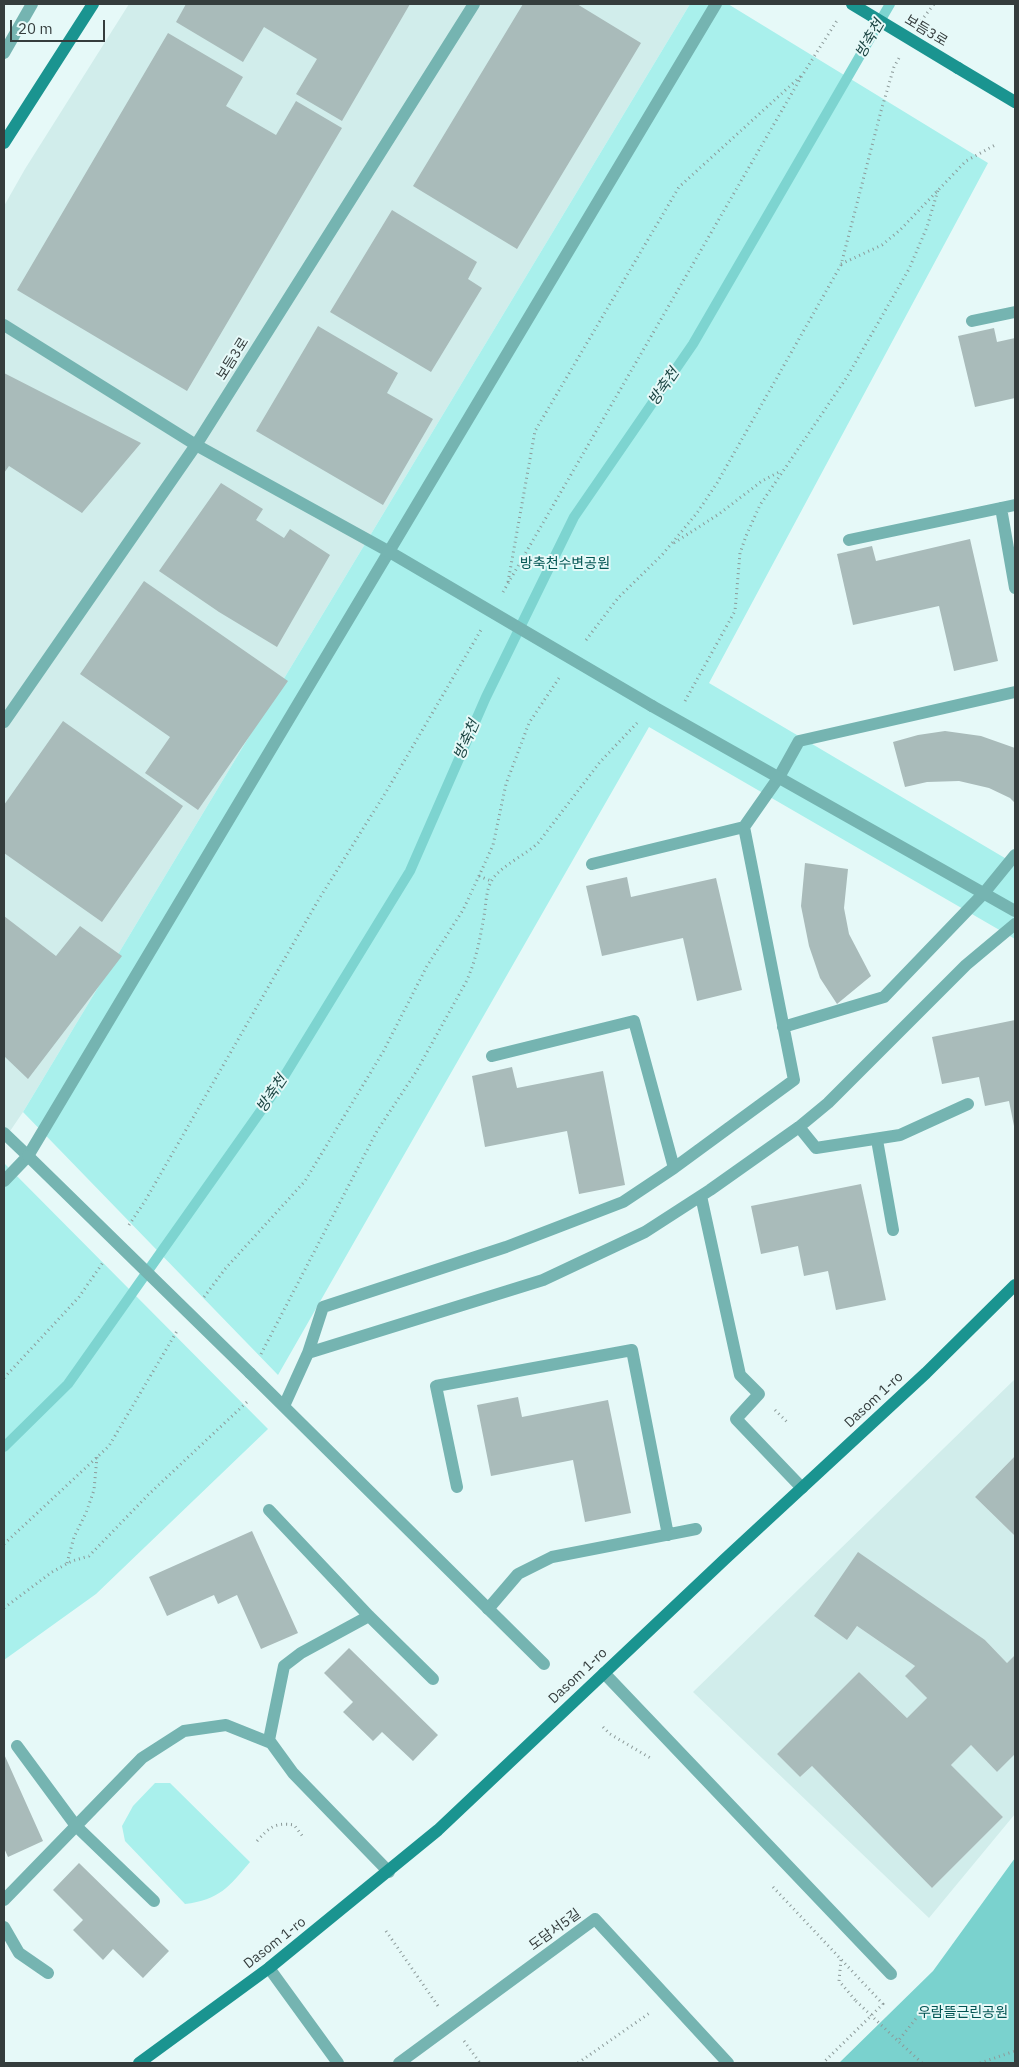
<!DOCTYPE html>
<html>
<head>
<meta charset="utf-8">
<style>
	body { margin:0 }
	#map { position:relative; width:1019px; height:2067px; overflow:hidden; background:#e6f9f8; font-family:"IBM Plex Sans",sans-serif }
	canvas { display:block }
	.frame { position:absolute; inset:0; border:5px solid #353d3d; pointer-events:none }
	.scale { position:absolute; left:10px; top:20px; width:95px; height:22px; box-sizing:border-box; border:2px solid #353d3d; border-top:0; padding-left:6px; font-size:15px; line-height:18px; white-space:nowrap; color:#353d3d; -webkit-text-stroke:4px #e6f9f8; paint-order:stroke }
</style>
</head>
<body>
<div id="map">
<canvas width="1019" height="2067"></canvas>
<div class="frame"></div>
<div class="scale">20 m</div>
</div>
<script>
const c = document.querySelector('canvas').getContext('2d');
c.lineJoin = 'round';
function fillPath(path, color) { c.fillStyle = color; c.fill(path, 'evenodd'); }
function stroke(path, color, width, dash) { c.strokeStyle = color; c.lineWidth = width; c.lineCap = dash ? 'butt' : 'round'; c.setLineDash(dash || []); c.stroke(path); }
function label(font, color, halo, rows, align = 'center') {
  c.font = font + ' "IBM Plex Sans","Noto Sans KR",sans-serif'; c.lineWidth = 4; c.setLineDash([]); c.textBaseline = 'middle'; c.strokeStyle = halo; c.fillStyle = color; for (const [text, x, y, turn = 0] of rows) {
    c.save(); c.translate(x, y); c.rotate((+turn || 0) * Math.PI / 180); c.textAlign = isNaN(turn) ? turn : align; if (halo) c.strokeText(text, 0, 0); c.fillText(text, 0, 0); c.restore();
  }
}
fillPath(new Path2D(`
	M129 4H690L23 1112 4 1140V206L25 169Z
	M1015 1379V1458L1014 1457 975 1497 1015 1536V1585L1014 1587 1015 1589V1655L1007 1663 985 1640 814 1616 847 1640 857 1626 915 1666 906 1676 927 1698 907 1718 859 1672 777 1754 800 1777 812 1766 932 1888 1003 1817 951 1765 971 1745 997 1772 1015 1754V1814L929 1918 693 1692Z`), '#d1edeb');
fillPath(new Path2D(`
	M690 4H728L988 163 709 683 1015 864V939L649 727 278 1375 23 1112Z
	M4 1163 268 1429 96 1594 4 1660Z
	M155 1783H170L250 1862C229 1887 219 1900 185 1904L125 1841 122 1826 133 1806Z`), '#a9f0ec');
fillPath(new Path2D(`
	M1015 1858V2063H839L933 1971Z`), '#7ad2ce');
stroke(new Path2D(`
	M4 1447 68 1384 277 1088 410 871 486 697 574 517 693 344 890 4`), '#7dd4d0', 10);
fillPath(new Path2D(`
	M186 4H410L342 121 296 94 317 59 264 27 243 62 176 22Z
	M523 4H577L641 43 517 249 413 186Z
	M168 33 243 77 226 106 276 135 296 101 342 128 187 391 17 290Z
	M392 210 477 262 468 279 482 288 431 372 330 312Z
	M318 326 398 373 387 393 433 419 383 505 256 431Z
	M994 328 997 342 1015 338V398L975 407 958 336Z
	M4 373 141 443 82 513 9 466 4 473Z
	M221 483 263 509 256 520 284 538 290 529 330 555 277 647 219 612 159 571Z
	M970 539 998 661 954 671 939 606 853 625 837 554 872 546 876 561Z
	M144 581 288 681 198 810 145 773 170 737 80 674Z
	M63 721 183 806 102 922 4 853V805Z
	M945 731 981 736 1015 748V803L1010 798 989 788 959 781 927 782 905 787 893 742 918 735Z
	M805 863 848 869 844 908 849 934 871 976 837 1004 820 978 809 946 801 906Z
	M627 877 631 897 716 878 742 990 697 1001 683 938 602 956 586 886Z
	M4 916 56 956 80 926 122 956 28 1079 4 1056Z
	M1015 1020V1126H1014L1009 1101 985 1106 979 1077 942 1084 932 1037Z
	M512 1067 517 1088 603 1071 625 1185 579 1194 567 1131 485 1147 472 1076Z
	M861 1184 886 1300 836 1310 828 1271 804 1276 798 1246 761 1254 751 1206Z
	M518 1397 522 1417 608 1400 631 1513 585 1522 573 1460 491 1476 477 1405Z
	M1014 1457 1015 1458V1536L975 1497Z
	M252 1531 298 1633 261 1649 237 1595 218 1604 214 1595 167 1616 149 1577Z
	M858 1552 985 1640 1007 1663 1015 1655V1754L997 1772 971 1745 951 1765 1003 1817 932 1888 812 1766 800 1777 777 1754 859 1672 907 1718 927 1698 905 1676 915 1666 857 1626 847 1640 814 1616Z
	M349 1648 438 1735 413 1761 382 1732 373 1741 343 1712 353 1702 324 1673Z
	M4 1754 43 1841 8 1857 4 1848Z
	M79 1863 169 1951 143 1978 113 1949 103 1960 73 1930 83 1920 53 1890Z`), '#a9bbba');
stroke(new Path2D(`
	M921 21 934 4
	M841 264 882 245 900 230 966 161 995 145
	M674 543 719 514 762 481 781 471
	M508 582 535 431 679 187 801 76
	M503 592 803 74 838 19
	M586 640 618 598 662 555 697 513 717 483 841 265 881 111 894 67 899 58
	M685 701 735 611 740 553 746 536 760 505 847 377 909 269 927 227 938 190
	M479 876 491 881
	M129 1225 145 1201 319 899 386 792 481 630
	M204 1297 225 1269 305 1181 383 1052 427 966 463 910 479 876 493 845 506 784 529 723 559 678
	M261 1354 377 1131 416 1072 466 982C476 961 480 939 484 916 486 905 486 891 491 882 498 867 526 855 538 843L600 762 637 723
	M4 1378 79 1297 104 1261
	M775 1410 787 1422
	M4 1544 109 1446 177 1331
	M67 1563 74 1537 86 1513 94 1490 97 1457
	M4 1608 52 1572 72 1561 89 1556 149 1494 247 1402
	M603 1727 610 1734 652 1759
	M257 1841C269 1828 274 1822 294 1825L304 1838
	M773 1887 883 2004 823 2063
	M386 1931 438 2006
	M841 1960 839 1981 856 2001
	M464 2041 480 2063
	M578 2063 651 2012
	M922 2063 898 2041 922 2011
	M980 2063 1015 2051`), '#8c9a99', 3, [1, 4]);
stroke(new Path2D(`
	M4 53 32 4
	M972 321 1015 312
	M1001 508 1015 588
	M849 540 1015 505
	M744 827 779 777 799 741 1015 692
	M783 1027 884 997 984 893 1015 855
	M492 1056 634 1021 674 1168
	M799 1127 816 1148 900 1135 968 1104
	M877 1140 893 1230
	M701 1196 740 1375 759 1394 736 1419 802 1488
	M308 1353 323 1307 506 1247 623 1202 674 1168 794 1080 744 827 592 864
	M284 1406 308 1353 543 1280 645 1232 710 1190 799 1127 828 1103 966 965 1015 924
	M457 1487 436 1386 632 1350 668 1535
	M269 1510 369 1616 433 1679
	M488 1609 518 1574 552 1557 696 1529
	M369 1616 301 1653 284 1666 269 1740 293 1773 389 1872
	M17 1746 76 1826 154 1901
	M4 1900 142 1758 184 1731 226 1725 271 1743
	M4 1927 19 1953 48 1973`), '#75b4b1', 12);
stroke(new Path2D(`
	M4 325 196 445 388 551
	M652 706 1015 911
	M4 722 196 445 474 4
	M4 1133 28 1156
	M4 1181 28 1156 716 4
	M250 1373 544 1664
	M604 1673 891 1974
	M269 1968 338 2063
	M399 2063 595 1919 728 2063`), '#75b4b1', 12);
stroke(new Path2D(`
	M958 68 1015 102
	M4 143 93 4
	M139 2063 269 1968 438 1830 725 1559 926 1373 1015 1285`), '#1a9490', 12);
stroke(new Path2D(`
	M856 2001 898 2041`), '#8c9a99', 3, [1, 4]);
stroke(new Path2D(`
	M388 551 652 706
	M28 1156 250 1373`), '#75b4b1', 12);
stroke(new Path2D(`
	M852 4 958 68`), '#1a9490', 12);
label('14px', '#353d3d', '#e6f9f8', [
	["보듬3로",926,31,31],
	["보듬3로",233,359,-58],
	["Dasom 1-ro",874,1400,-43],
	["Dasom 1-ro",578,1676,-43],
	["도담서5길",555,1930,-36],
	["Dasom 1-ro",275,1943,-38]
]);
label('14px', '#015452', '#e6f9f8', [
	["방축천수변공원",565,564],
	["우람뜰근린공원",963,2013]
]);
label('italic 15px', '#1c4543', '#e6f9f8', [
	["방축천",870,39,-60],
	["방축천",664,387,-55],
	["방축천",467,740,-66],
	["방축천",272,1094,-56]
]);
</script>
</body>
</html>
